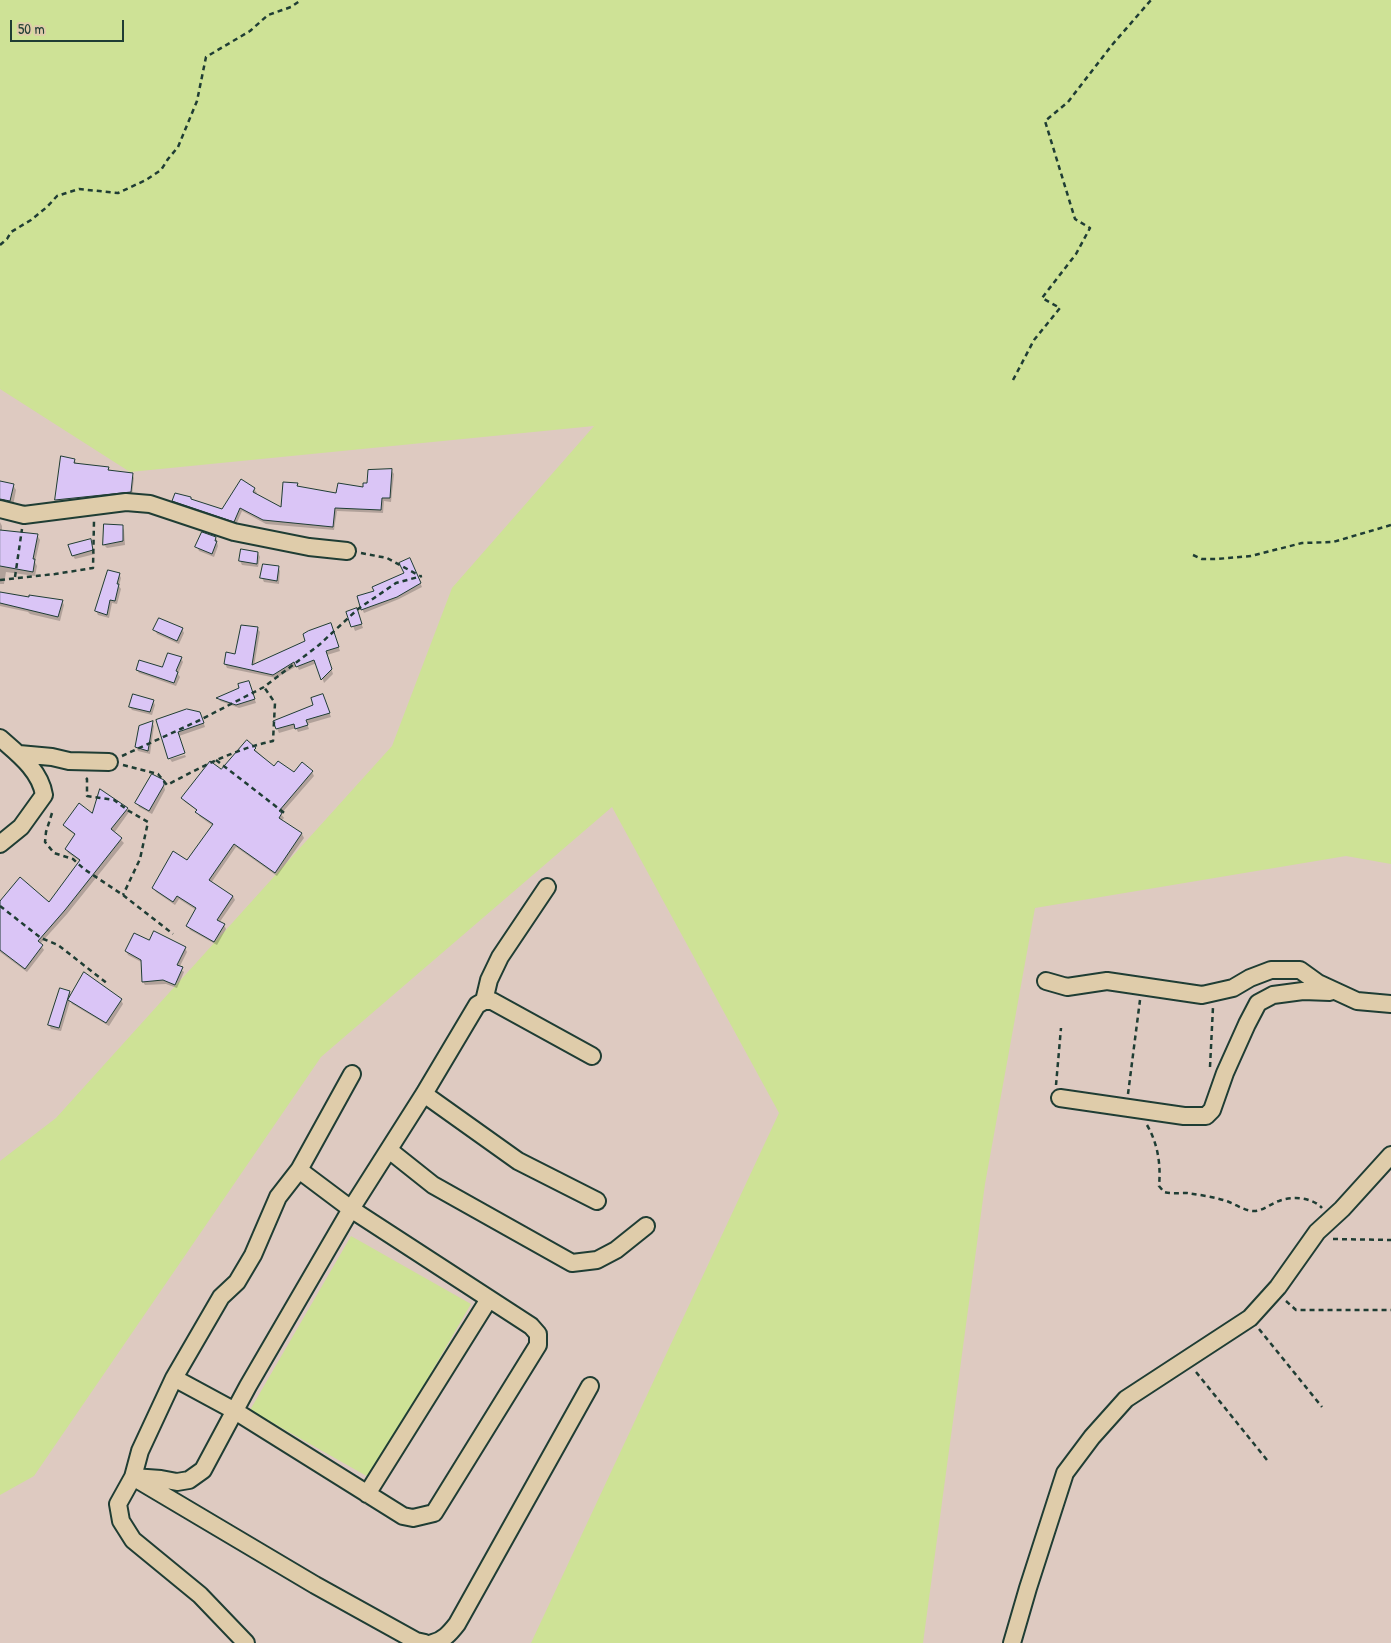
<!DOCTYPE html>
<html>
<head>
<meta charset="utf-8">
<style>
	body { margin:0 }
	#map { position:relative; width:1391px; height:1643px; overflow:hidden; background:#decac1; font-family:"Patrick Hand",sans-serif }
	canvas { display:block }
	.scale { position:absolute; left:10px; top:20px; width:114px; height:22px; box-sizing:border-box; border:2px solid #1f3d34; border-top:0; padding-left:6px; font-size:15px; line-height:18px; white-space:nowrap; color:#1f3d34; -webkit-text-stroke:4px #dfccaa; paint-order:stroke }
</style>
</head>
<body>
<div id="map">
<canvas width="1391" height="1643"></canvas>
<div class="scale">50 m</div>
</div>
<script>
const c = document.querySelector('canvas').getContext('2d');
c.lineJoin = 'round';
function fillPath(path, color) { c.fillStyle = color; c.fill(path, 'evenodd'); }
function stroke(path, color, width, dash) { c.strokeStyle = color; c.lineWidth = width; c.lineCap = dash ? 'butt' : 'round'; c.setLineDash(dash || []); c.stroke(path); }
fillPath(new Path2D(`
	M0 0H1391V864L1346 856 1035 908 985 1184 923 1643H531L779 1113 612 807 321 1057 34 1476 0 1495V1161L56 1118 392 746 452 588 594 426 130 472 0 389Z
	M351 1236 471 1304 370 1478 250 1410Z`), '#cee296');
fillPath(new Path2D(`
	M62 458 74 460 77 464 108 468 111 472 132 474 134 478 132 496 58 504 56 500Z
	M391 470 394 474 391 502 384 501 383 513 337 511 334 530 266 524 242 511 236 525 176 505 174 501H192L223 510 254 489 257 493 255 495 282 509 297 484 299 488 337 495 364 488Z
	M0 482 13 485 16 490 13 506 0 505Z
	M0 522 2 526V531L37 535 40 540 35 562 37 566 35 576 6 572 4 584H0Z
	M122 526 124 530 125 545 107 548 104 545Z
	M216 538 218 546 214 557 199 551 197 547Z
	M90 540 95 554 75 559 73 556Z
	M258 553 260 557 258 567 242 565 240 561Z
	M412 564 422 587 399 599 364 613 362 609 375 592 406 574Z
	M278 567 280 571 279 584 264 582 262 578Z
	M119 574 121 578 119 586 121 589 117 604 112 603 109 618 98 615 96 611Z
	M0 594 62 601 64 605 60 621 30 614 28 612 0 606Z
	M348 613 358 614 363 628 355 631Z
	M331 625 340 651 327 655 333 674 324 683 317 663 299 670 297 666 276 678 227 668 225 664 236 655 257 628 260 632 254 666 307 641Z
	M182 629 184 633 179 644 157 634 155 630Z
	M181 658 183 662 178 674 180 677 176 686 139 673 137 670 163 669Z
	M250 686 256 703 239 708 220 701 218 698Z
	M324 699 331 717 307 724 309 729 298 732 296 728 279 733 274 722 314 706Z
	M153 701 155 705 152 715 132 710 130 707Z
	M202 718 205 727 179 736 158 721Z
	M152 723 154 726 150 754 138 751 136 747Z
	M247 742 275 768 294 774 312 772 314 776 281 814 284 818 281 821 302 834 304 838 277 876 236 847 211 883 233 896 235 900 219 923 224 925 226 929 217 945 190 930 188 926 196 910 179 899 175 905 156 892 153 888 187 862 213 826 199 816 198 811 185 802 183 798 221 771Z
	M185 755 186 757 172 762 170 759Z
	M163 781 165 790 152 814 139 807 137 803Z
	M127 809 129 812 114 833 124 843 67 914 40 944 44 950 27 972 0 952V903L49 904 81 862 68 853 66 849 75 835 67 829 64 825 93 815Z
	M150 941 185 948 187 952 179 968 184 972 177 988 166 984 145 985 143 982V963L128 955 126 951Z
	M69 992 72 996 121 1000 123 1004 109 1026 72 1004 70 1001 61 1031 51 1029 49 1025Z`), '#0003');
const building = new Path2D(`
	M61 456 75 459 74 463 109 467 108 470 133 473 131 492 55 500Z
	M392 469 390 498H382L381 510 335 508 333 527 263 520 240 508 234 522 172 501 175 493 191 497V499L222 509 241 479 255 488 253 492 281 507 283 482 298 483 297 486 336 493 338 483 363 487V483H367L368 470Z
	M0 481 14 484 10 501 0 499Z
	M104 524 123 525V541L103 545Z
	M0 530 38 534 33 559H35L33 572 0 566Z
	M202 532 216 537 215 541H217L212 554 195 547Z
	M91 539 93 550 72 556 68 545Z
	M241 549 258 552 257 564 239 561Z
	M410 558 421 583 397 597 361 610 357 596 374 591 372 587 404 573 399 563Z
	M263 564 279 566 277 581 260 578Z
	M108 570 120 573 117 584H119L115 601 110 600 107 615 95 611Z
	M0 592 29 597V595L63 600 58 617 0 603Z
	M357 608 362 624 351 627 346 612Z
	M159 618 183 628 177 641 153 630Z
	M331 623 339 647 326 651 332 669 321 680 314 660 296 667 294 662 273 675 224 664 226 652 235 654 241 625 258 627 252 665 305 641 303 634 308 631Z
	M168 653 182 657 176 671 178 672 174 683 136 670 139 660 162 667Z
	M249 681 255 699 236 705 216 698 239 688 238 684Z
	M133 694 154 700 150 712 129 707Z
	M323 694 330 713 306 720 308 725 295 729 294 724 276 729 273 721 313 705 311 698Z
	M187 709 200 712 204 723 178 732 185 753 168 759 156 720Z
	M153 721 148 751 135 747 139 726Z
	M247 740 256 748 254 750 274 766 278 761 294 772 302 762 313 771 279 811 282 813 279 818 302 833 275 873 234 844 209 880 233 896 217 920 225 924 214 942 186 926 196 908 177 896 173 902 152 888 173 851 187 860 213 824 195 812 197 810 181 798 210 761 221 769Z
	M152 774 164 780V785L149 811 135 803Z
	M100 789 128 808 111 829 122 838 65 910 38 941 43 945 25 969 0 950V901L20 877 49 902 80 860 65 849 75 834 63 825 79 803 92 813Z
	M154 931 186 947 177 965 183 967 175 985 163 980 142 982 141 960 125 951 134 933 149 940Z
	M84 972 122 999 106 1023 68 1000Z
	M60 988 70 991 59 1028 48 1025Z`);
fillPath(building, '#dac5f6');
stroke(building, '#1f3d34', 1);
const street = new Path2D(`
	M0 509 24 515 126 502 150 504 234 532 309 547 347 551
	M0 738C17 753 40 770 44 795L21 827 0 844
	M19 754 52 757 69 761 109 762
	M1046 981 1067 987 1107 981 1202 995 1233 988 1250 978 1271 970H1300L1318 983 1357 1001 1391 1004
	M484 1001 489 980 500 957 547 887
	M352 1074 299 1170 278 1197 253 1255 237 1282 221 1297 174 1378 140 1451 133 1477 315 1585 416 1641 425 1643
	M424 1094 518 1161 597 1201
	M1060 1098 1184 1116H1206L1212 1110 1225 1073 1247 1024 1258 1003 1273 995 1303 991 1330 992
	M389 1150 433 1185 572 1263 597 1260 616 1250 646 1226
	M174 1378 235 1411 403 1516 413 1518 434 1513 538 1345V1334L531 1326 351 1209 299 1170
	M367 1494 489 1299
	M246 1643 200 1595 133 1540 121 1521 118 1504 133 1477 161 1479 177 1482 189 1480 203 1470 248 1386 351 1209 424 1094 477 1005 484 1001H492L592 1056
	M432 1643C443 1641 450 1633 457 1624L590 1386
	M1012 1643 1028 1588 1065 1473 1092 1437 1126 1399 1250 1318 1278 1287 1317 1232 1342 1209 1391 1155`);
stroke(street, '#1f3d34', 20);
stroke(new Path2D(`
	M0 245 7 239 11 232 31 220 47 207 57 196 79 189 118 193 146 180 161 170 168 159 178 147 197 101 206 57 250 31 268 15 291 7 301 0
	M1013 380 1034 340 1060 308 1042 298 1076 254 1090 228 1075 219 1045 121 1068 102 1112 45 1151 0
	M361 553 387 558 420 576
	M1193 555 1202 559H1217L1251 556 1302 543 1333 542 1391 525
	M15 577 22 529
	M0 580 55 574 93 568 94 521
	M122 756 200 720 264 687 319 645 358 609 396 583 422 576
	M216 760 287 815
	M123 765 158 774 167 785C201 767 235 749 273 741L275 703 264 687
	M86 778 87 779V796L114 800 129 811 148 822 140 859 123 895
	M52 813 46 832 45 842 54 853 73 859 84 869 123 895 173 934
	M0 906 41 938 58 945 108 984
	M1210 1067 1213 1007
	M1056 1085 1061 1028
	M1128 1094 1140 1000
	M1147 1125C1158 1144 1161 1165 1159 1186L1164 1192C1171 1194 1179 1193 1187 1193 1200 1195 1216 1197 1229 1202 1237 1205 1245 1211 1254 1211 1263 1211 1270 1204 1279 1201 1292 1196 1312 1197 1322 1208
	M1333 1239 1391 1240
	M1286 1301 1296 1310H1391
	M1259 1329 1322 1407
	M1196 1372 1267 1460`), '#1f3d34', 2.5, [5, 4]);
stroke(street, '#dfccaa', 16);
</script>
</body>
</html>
